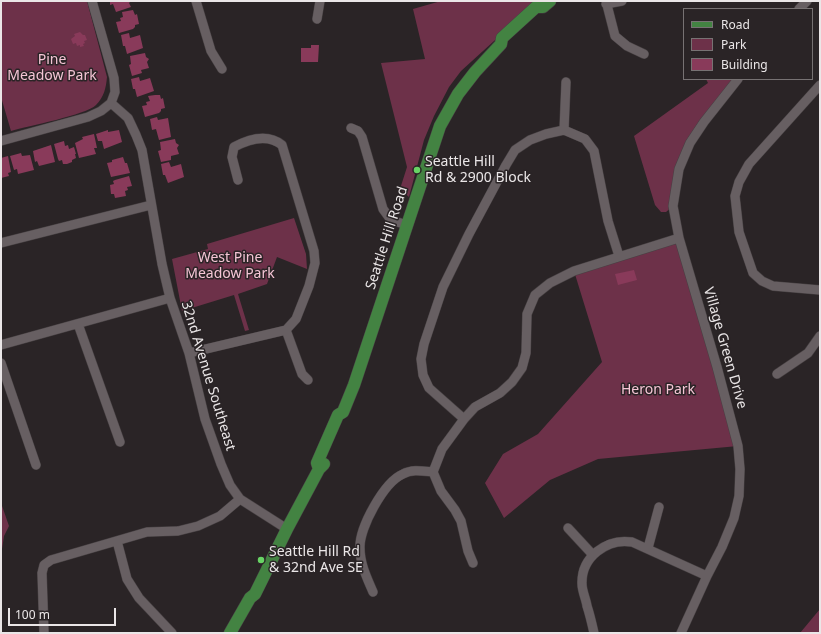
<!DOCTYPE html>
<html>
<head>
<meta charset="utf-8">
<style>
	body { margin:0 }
	#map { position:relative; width:821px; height:634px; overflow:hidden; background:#2a2426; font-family:"Noto Sans",sans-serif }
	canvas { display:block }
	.frame { position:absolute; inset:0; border:2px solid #eae6e7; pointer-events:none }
	.legend { position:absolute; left:683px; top:8px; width:130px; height:72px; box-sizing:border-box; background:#2a2426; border:1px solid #777273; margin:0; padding:5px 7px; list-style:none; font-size:12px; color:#eae6e7 }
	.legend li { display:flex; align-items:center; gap:8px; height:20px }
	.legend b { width:20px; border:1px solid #777273 }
	.scale { position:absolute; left:8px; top:608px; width:108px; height:18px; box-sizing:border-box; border:2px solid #eae6e7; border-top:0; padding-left:5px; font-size:12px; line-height:14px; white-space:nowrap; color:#eae6e7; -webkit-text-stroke:3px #2a2426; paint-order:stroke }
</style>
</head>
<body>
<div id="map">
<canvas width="821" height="634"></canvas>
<div class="frame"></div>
<ul class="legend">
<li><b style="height:5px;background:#438342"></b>Road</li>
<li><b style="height:11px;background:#6d3149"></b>Park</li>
<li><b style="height:11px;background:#893a5a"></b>Building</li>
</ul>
<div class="scale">100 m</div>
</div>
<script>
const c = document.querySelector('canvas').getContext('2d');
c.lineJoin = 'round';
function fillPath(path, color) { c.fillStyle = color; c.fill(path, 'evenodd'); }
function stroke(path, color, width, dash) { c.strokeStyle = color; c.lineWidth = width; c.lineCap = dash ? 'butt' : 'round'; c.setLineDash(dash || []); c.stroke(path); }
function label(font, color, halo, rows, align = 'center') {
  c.font = font + ' "Noto Sans",sans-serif'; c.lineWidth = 3; c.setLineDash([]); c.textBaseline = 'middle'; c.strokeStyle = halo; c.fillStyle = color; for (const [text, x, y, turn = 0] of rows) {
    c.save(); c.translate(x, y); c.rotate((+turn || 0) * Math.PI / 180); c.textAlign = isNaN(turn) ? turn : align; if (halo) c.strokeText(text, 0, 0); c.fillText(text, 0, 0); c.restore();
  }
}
fillPath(new Path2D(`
	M1 1H87L107 77C106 88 104 97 96 105 86 115 28 126 11 131L1 97Z
	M441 1H538L461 71 449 87 434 116 424 140 409 197 400 189 407 167 381 63 425 59 413 9Z
	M706 79H738L690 143 673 206 666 212H661L655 205 634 136 708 83Z
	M294 218 306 254 307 269 277 257 267 284 238 294 249 330 245 331 234 295 182 311 172 259 208 249 207 244Z
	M679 238 738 446 598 459 550 480 504 518 485 483 503 454 538 434 602 362 574 271Z
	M1 503 9 526 4 536 2 549H1Z
	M820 609V633H800Z`), '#6d3149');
fillPath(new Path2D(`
	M110 1H131L129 3 131 7 116 12 113 4 110 5Z
	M133 10 135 15 137 14 139 24 135 25V27L133 29 119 33 116 22 121 21 120 18 123 17 122 12Z
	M80 32 83 35H85L87 40 84 41 85 43 83 44 84 46 80 47V45L77 46 76 43 73 44 71 39 75 36 74 34Z
	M129 33 130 38 140 35 143 48 127 54 125 46H123L121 35Z
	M311 45H319L318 62H301V48H311Z
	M145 53 146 57 149 59 147 62 149 68 141 70 142 73 132 76 129 65 131 64 130 56Z
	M139 77 140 81 150 78 154 91 137 97 135 89H133L131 79Z
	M155 95H160L161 99 163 98 165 108 161 109V111L159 113 145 117 142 106 147 105 146 102 150 101 148 96Z
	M157 117 158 120 168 118 171 137 159 140 156 129 152 130 150 119Z
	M108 130V132L119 130 122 142 104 149 102 141H98L96 134Z
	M94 134 97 148H94L96 154 79 158 75 143 83 139 82 137Z
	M175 139 176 143 179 145 177 148 179 154 171 156V160L161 162 158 151 161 150 160 142Z
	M64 141 65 146 68 145 69 149 74 147 76 154H75L76 158 72 160V162L67 164H63L62 160 59 161 58 159 54 144Z
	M51 145 55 162 39 166 37 161 35 162 33 151Z
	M21 153 22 156 30 155 34 170 18 174 17 169 14 170 10 156Z
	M8 156 11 172 8 173 9 176 1 178V158Z
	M123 157 125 163H127L130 173 111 177 107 163 112 162V160Z
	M169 162 171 167 181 164 184 177 168 183 165 175H163L161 164Z
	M129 176 132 186 127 187 128 190 125 191 126 196 115 198 114 194H111L110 185 114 184 113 181 115 180Z
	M634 270 637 280 618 285 615 274Z`), '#893a5a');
const minor = new Path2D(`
	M196 1 211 51 222 69
	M606 1 615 36 627 46 644 54
	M606 4 622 1
	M799 9 807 1
	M317 19 320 1
	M566 82 564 130 585 139 594 151 608 221 619 256
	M820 85 749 164 739 182 735 196 739 232 753 273 762 281 773 286 820 290
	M111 103 128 118 136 135 142 150 162 264 170 298 189 353 205 419 221 464 230 485 240 499 287 529
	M351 128 358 131 362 137 383 209 391 220 407 225
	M1 141 88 117 101 111 111 103 115 92 114 78 92 1
	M1 243 151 205
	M78 324 120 442
	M286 330 302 374 308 380
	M1 345 170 298
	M189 353 286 330 296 319 309 286 315 263 314 251 282 145C267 133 249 139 234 147L232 157 238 180
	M1 363 36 465
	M777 374 808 353 820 336
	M464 419 429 388 423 375 421 359 424 344 443 287 469 234 506 165 515 150 530 140 546 134 564 130
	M433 472 442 449 464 419 475 407 500 393 512 382 522 368 526 353 527 314 535 295 550 283 574 271 679 238
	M433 472 441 491 455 510 461 521 468 551 473 563
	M568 528 593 555
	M117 541 127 579 139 598 172 633
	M648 548 659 507
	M373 592C367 578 360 564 360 548 359 528 384 482 403 474 412 469 422 471 433 472
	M44 633 42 573 44 565 51 560 147 532 178 531 198 526 220 516 240 499
	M594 633C592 624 590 615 587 606 586 599 582 591 582 584 581 557 607 538 632 542L707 576
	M681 633 707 576 722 547 734 518 739 496 740 469 738 446 717 367 679 238 673 206 679 169 690 143 704 122 738 79`);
const major = new Path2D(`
	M319 469 317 463 338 415 343 412 354 385 440 126 458 94 475 72 501 44 502 38 536 7H543L550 1
	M230 633 250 598 255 594 287 529 319 469 324 464`);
stroke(minor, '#474143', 10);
stroke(major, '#474143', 13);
stroke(minor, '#675f62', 9);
stroke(major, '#438342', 12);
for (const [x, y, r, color] of [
	[417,170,4,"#68d465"],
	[261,560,4,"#68d465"]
]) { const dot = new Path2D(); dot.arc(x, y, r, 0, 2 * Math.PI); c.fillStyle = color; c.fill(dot); stroke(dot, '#2a2426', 1.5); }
label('14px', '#f5c5d5', '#2a2426', [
	["Pine",52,60],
	["Meadow Park",52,76],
	["West Pine",230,258],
	["Meadow Park",230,274],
	["Heron Park",658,390]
]);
label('14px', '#eae6e7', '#2a2426', [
	["Seattle Hill",425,162],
	["Rd & 2900 Block",425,178],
	["Seattle Hill Rd",269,552],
	["& 32nd Ave SE",269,568]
], 'left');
label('14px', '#eae6e7', '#2a2426', [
	["Seattle Hill Road",387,238,-72],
	["Village Green Drive",725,348,74],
	["32nd Avenue Southeast",208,376,73]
]);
</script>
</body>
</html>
